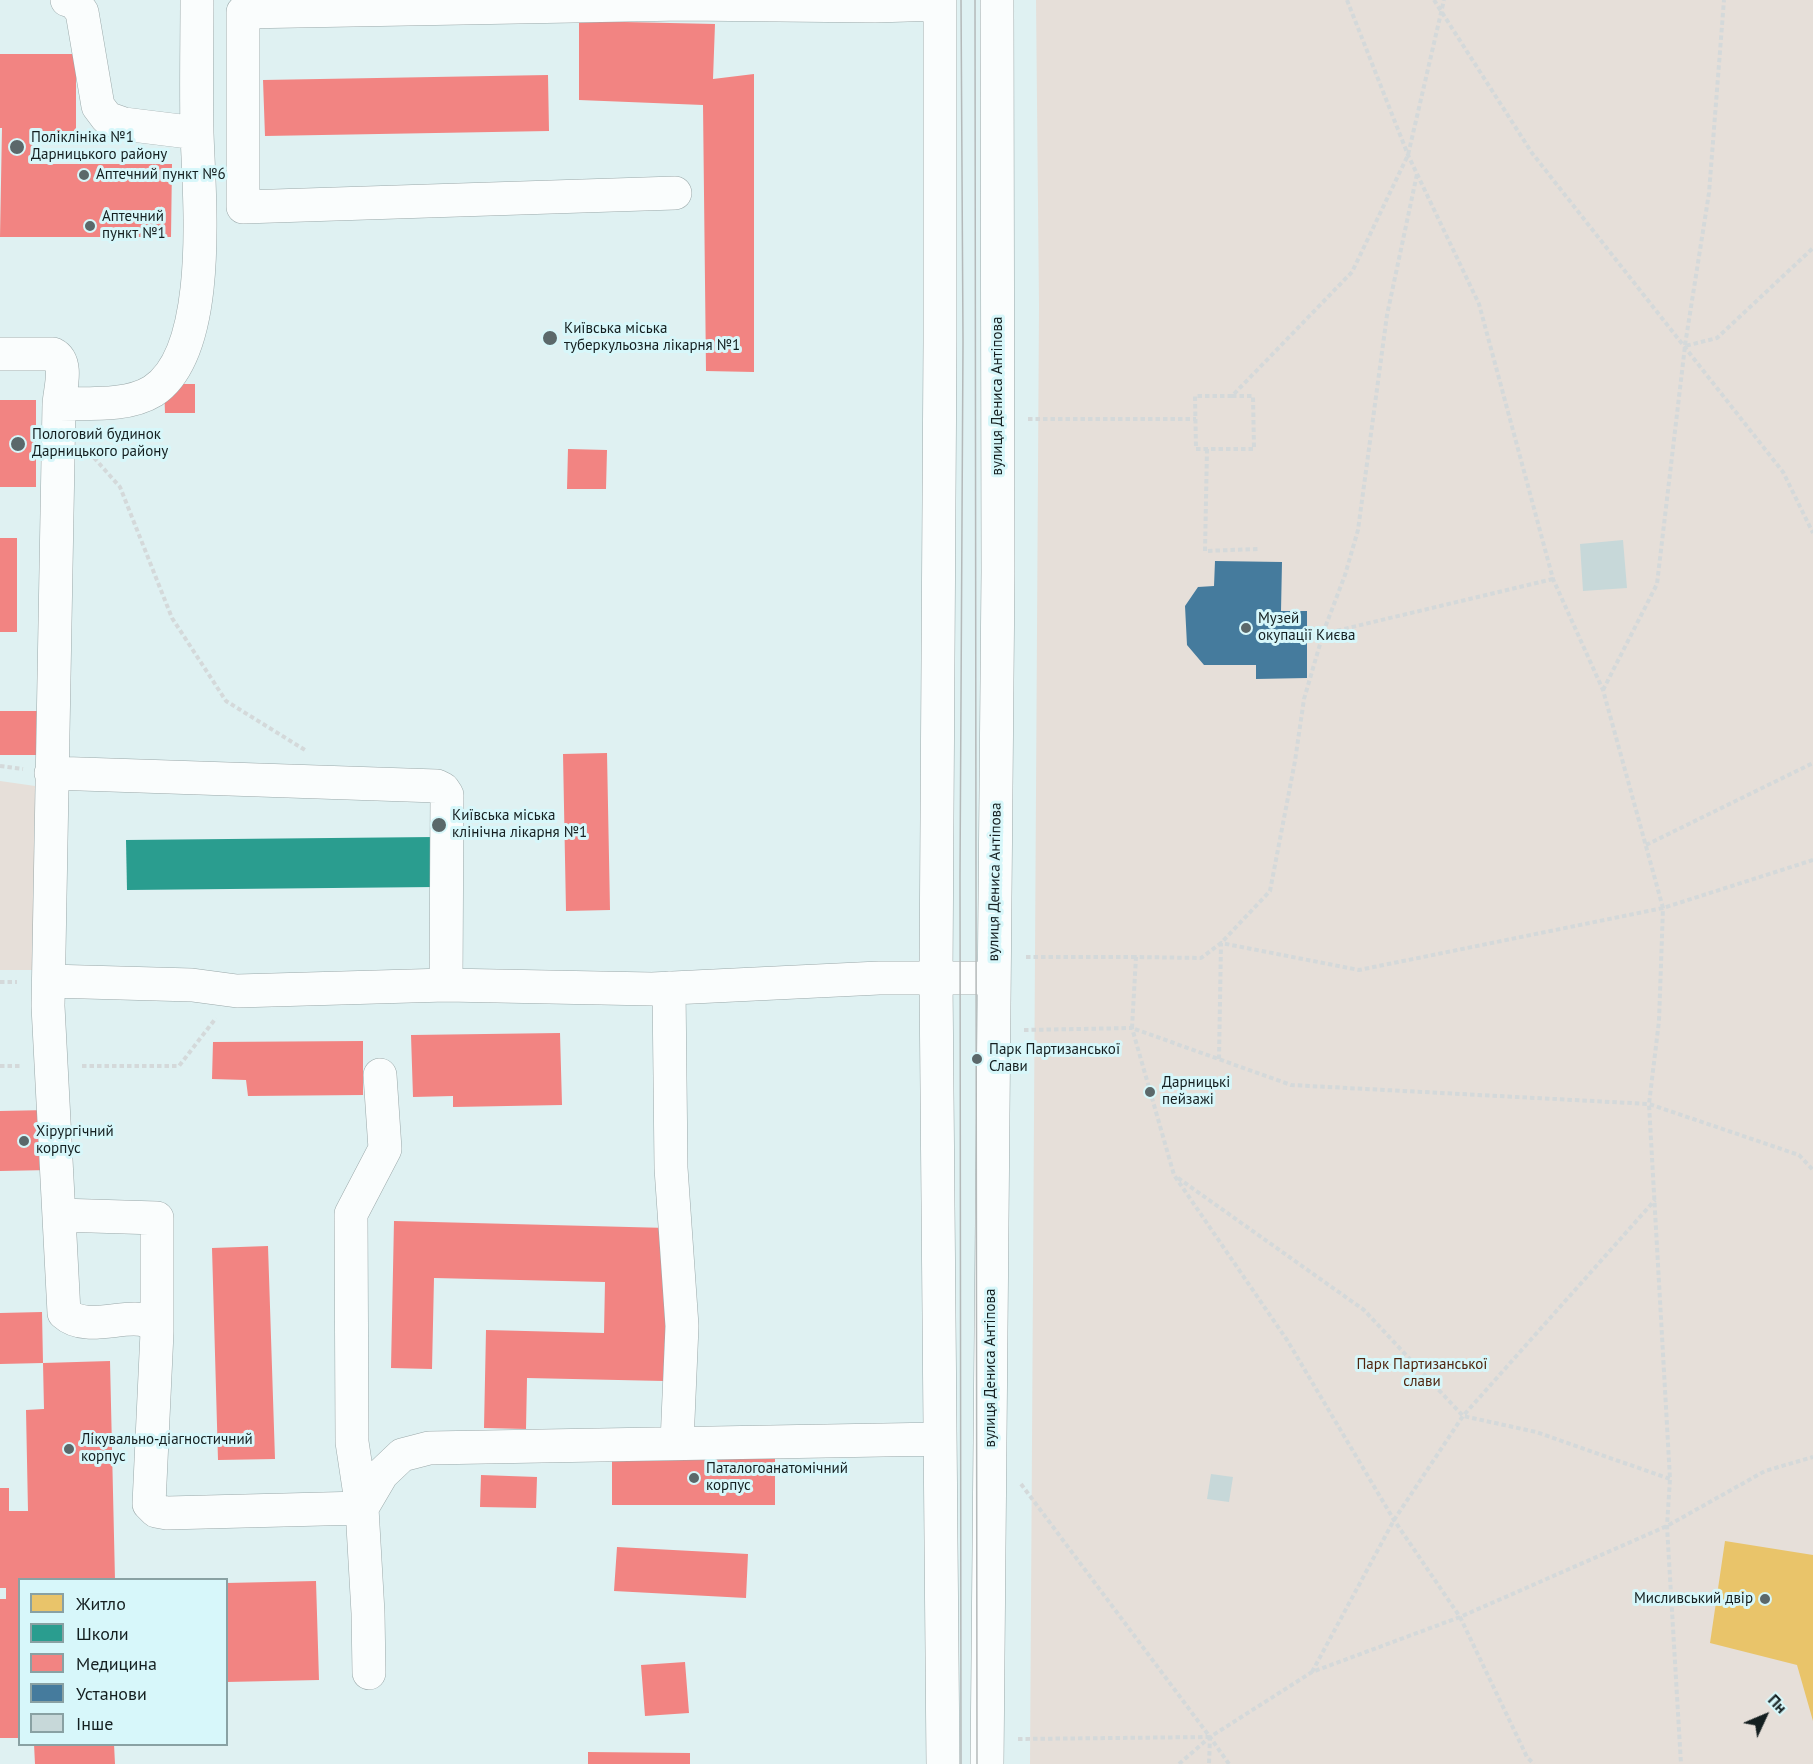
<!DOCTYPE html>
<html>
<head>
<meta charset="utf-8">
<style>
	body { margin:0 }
	#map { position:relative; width:1813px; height:1764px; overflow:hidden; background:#dff1f2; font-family:"PT Sans",sans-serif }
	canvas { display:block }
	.legend { position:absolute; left:18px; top:1578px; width:210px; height:168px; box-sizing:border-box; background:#d7f7fa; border:2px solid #89a1a3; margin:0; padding:8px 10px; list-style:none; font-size:18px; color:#141f20 }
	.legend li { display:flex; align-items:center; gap:12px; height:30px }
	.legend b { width:30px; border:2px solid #89a1a3 }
	.north { position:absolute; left:1735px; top:1686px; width:60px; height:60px; -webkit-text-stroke:4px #d7f7fa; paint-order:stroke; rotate:46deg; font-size:16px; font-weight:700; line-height:24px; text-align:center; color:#141f20 }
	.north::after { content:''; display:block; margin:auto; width:21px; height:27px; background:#141f20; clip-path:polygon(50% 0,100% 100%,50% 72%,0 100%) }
</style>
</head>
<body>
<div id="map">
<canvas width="1813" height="1764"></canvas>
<ul class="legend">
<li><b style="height:16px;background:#e9c46a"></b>Житло</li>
<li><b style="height:16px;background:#2a9d8f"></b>Школи</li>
<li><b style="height:16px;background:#f28482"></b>Медицина</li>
<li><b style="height:16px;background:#457b9d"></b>Установи</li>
<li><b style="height:16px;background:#c7d8d9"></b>Інше</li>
</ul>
<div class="north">Пн</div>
</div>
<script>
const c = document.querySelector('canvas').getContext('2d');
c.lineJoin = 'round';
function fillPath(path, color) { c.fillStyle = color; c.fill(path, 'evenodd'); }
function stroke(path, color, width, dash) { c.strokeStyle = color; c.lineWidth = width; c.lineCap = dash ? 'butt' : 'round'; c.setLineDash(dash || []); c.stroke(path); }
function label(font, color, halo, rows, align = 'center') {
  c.font = font + ' "PT Sans",sans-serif'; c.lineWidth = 6; c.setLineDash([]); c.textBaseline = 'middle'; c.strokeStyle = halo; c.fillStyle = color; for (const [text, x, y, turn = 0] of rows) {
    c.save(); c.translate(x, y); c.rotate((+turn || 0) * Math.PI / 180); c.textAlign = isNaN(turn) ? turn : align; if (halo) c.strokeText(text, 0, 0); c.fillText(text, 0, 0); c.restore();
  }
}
fillPath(new Path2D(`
	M1036 0H1813V1764H1030L1039 306Z
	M0 781 35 786 34 970H0Z`), '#e6dfd9');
fillPath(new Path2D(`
	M1725 1541 1813 1555V1721L1797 1665 1710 1643Z`), '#e9c46a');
fillPath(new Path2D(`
	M434 837 435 887 127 890 126 840Z`), '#2a9d8f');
fillPath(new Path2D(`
	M579 21 715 24 713 79 754 74V372L706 371 703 105 579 100Z
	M0 54H76V131H33V164H172L171 237H0L2 128H0Z
	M548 75 549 131 265 136 263 80Z
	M164 384H195V413H165Z
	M0 400H36V487H0Z
	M568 449 607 450 606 489H567Z
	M0 538H17V632H0Z
	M0 711H40V755H0Z
	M607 753 610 910 566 911 563 754Z
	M560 1033 562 1105 453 1107V1096L413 1097 411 1035Z
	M363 1041V1095L248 1096 246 1080 212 1079 213 1042Z
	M48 1110 49 1170 0 1171V1111Z
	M394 1221 668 1228 664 1381 527 1378 526 1429 484 1428 486 1330 604 1333 605 1282 434 1278 432 1369 391 1368Z
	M268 1246 275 1459 218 1460 212 1248Z
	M42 1312 43 1363 0 1364V1313Z
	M110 1361 115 1580H20V1738H0V1599H6V1588H0V1488H9V1511H28L26 1410 44 1409 43 1363Z
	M612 1451H775V1505H612Z
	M481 1475 537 1477 536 1508 480 1507Z
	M617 1547 748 1554 746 1598 614 1591Z
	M316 1581 319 1680 226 1682V1583Z
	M685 1662 689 1713 645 1716 641 1665Z
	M34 1744H114L115 1764H35Z
	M588 1752 690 1753V1764H588Z`), '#f28482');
fillPath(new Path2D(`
	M1215 561 1282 562 1281 611H1307V678L1256 679V665H1204L1187 645 1185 606 1198 587 1214 586Z`), '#457b9d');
fillPath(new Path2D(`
	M1623 540 1627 588 1583 591 1580 544Z
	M1211 1474 1233 1477 1229 1502 1207 1499Z`), '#c7d8d9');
const minor = new Path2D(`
	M67 0 74 2 82 12 98 106 107 118 124 124 197 133
	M940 0V342L936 978 943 1764
	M675 193 243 207V12L683 4 875 6 940 4
	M0 354H53C69 362 60 389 59 404L48 1006 64 1313C88 1335 133 1309 151 1324 154 1326 155 1329 157 1332L149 1504 156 1511 167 1513 362 1508 368 1613 369 1673
	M59 404C89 403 127 407 153 391 214 351 199 197 197 133 196 89 197 44 197 0
	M51 773 437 786 443 789 447 795 446 985
	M49 981 192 985 237 991 446 985 652 989 879 978H994
	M669 988 671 1168 682 1326 677 1443
	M59 1215 157 1218V1332
	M362 1508 382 1474 402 1455 429 1448 940 1439
	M362 1508 352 1442 351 1214 385 1149 380 1075
	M987 1764 998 572 997 0`);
stroke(minor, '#9aa8a9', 34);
stroke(new Path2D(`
	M1347 0 1408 155 1479 304 1553 579 1603 690 1663 908 1659 1021 1649 1104 1670 1479 1667 1526 1681 1764
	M1434 0 1532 153 1783 472 1813 533
	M1685 345 1709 193 1724 0
	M1232 396H1253L1254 449H1196L1195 396H1232L1352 272 1408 155 1444 0
	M1028 419H1196
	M1207 449 1205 551 1258 549
	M89 452 120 487 172 618 226 701 305 750
	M1553 579 1323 634 1304 699 1295 761 1270 891 1221 943 1201 958 1136 957 1132 1028 1291 1085 1649 1104 1799 1155 1813 1170
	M1323 633 1345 575 1358 530 1387 315 1417 174
	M1603 690 1657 584 1685 346 1717 338 1813 248
	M0 766 23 769
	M1646 845 1813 763
	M1026 957H1136
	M0 982H17
	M1024 1030 1132 1028 1174 1175 1287 1340 1394 1520 1460 1617 1527 1757 1534 1764
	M1219 1059 1221 943 1359 970 1663 908 1813 860
	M0 1066H20
	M82 1066H179L216 1018
	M1178 1178 1364 1310 1463 1416 1536 1432 1670 1479
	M1021 1484 1210 1737 1209 1764
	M1312 1672 1394 1520 1463 1416 1655 1200
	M1018 1739 1210 1737
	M1179 1764 1210 1737
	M1229 1764 1210 1737 1312 1672 1460 1617 1667 1526 1765 1471 1813 1457`), '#d4d9da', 4, [4.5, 3]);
stroke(minor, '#fafdfd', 33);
stroke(new Path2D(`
	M961 0 963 342 960 875 961 1764
	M975 0 977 1764`), '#b4b9b9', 1.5);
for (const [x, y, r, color] of [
	[17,147,8,"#5b686a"],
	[84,175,6,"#5b686a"],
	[90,226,6,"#5b686a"],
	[550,338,8,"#5b686a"],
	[18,444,8,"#5b686a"],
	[1246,628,6,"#5b686a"],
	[439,825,8,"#5b686a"],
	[977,1059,6,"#5b686a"],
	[1150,1092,6,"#5b686a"],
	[24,1141,6,"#5b686a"],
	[69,1449,6,"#5b686a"],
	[694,1478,6,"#5b686a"],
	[1765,1599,6,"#5b686a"]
]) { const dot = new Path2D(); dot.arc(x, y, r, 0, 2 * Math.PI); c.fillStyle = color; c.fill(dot); stroke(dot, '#d7f7fa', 2); }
label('15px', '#141f20', '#d7f7fa', [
	["Поліклініка №1",31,138],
	["Дарницького району",31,155],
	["Аптечний пункт №6",96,175],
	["Аптечний",102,217],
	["пункт №1",102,234],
	["Київська міська",564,329],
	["туберкульозна лікарня №1",564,346],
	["Пологовий будинок",32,435],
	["Дарницького району",32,452],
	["Музей",1258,619],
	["окупації Києва",1258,636],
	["Київська міська",452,816],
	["клінічна лікарня №1",452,833],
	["Парк Партизанської",989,1050],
	["Слави",989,1067],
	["Дарницькі",1162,1083],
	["пейзажі",1162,1100],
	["Хірургічний",36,1132],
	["корпус",36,1149],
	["Лікувально-діагностичний",81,1440],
	["корпус",81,1457],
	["Паталогоанатомічний",706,1469],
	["корпус",706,1486],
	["Мисливський двір",1753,1599,"right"]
], 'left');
label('15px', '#141f20', '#d7f7fa', [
	["вулиця Дениса Антіпова",998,396,-90],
	["вулиця Дениса Антіпова",995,882,-89],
	["вулиця Дениса Антіпова",991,1368,-90]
]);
label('15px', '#50240d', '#d7f7fa', [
	["Парк Партизанської",1422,1365],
	["слави",1422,1382]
]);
</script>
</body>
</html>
